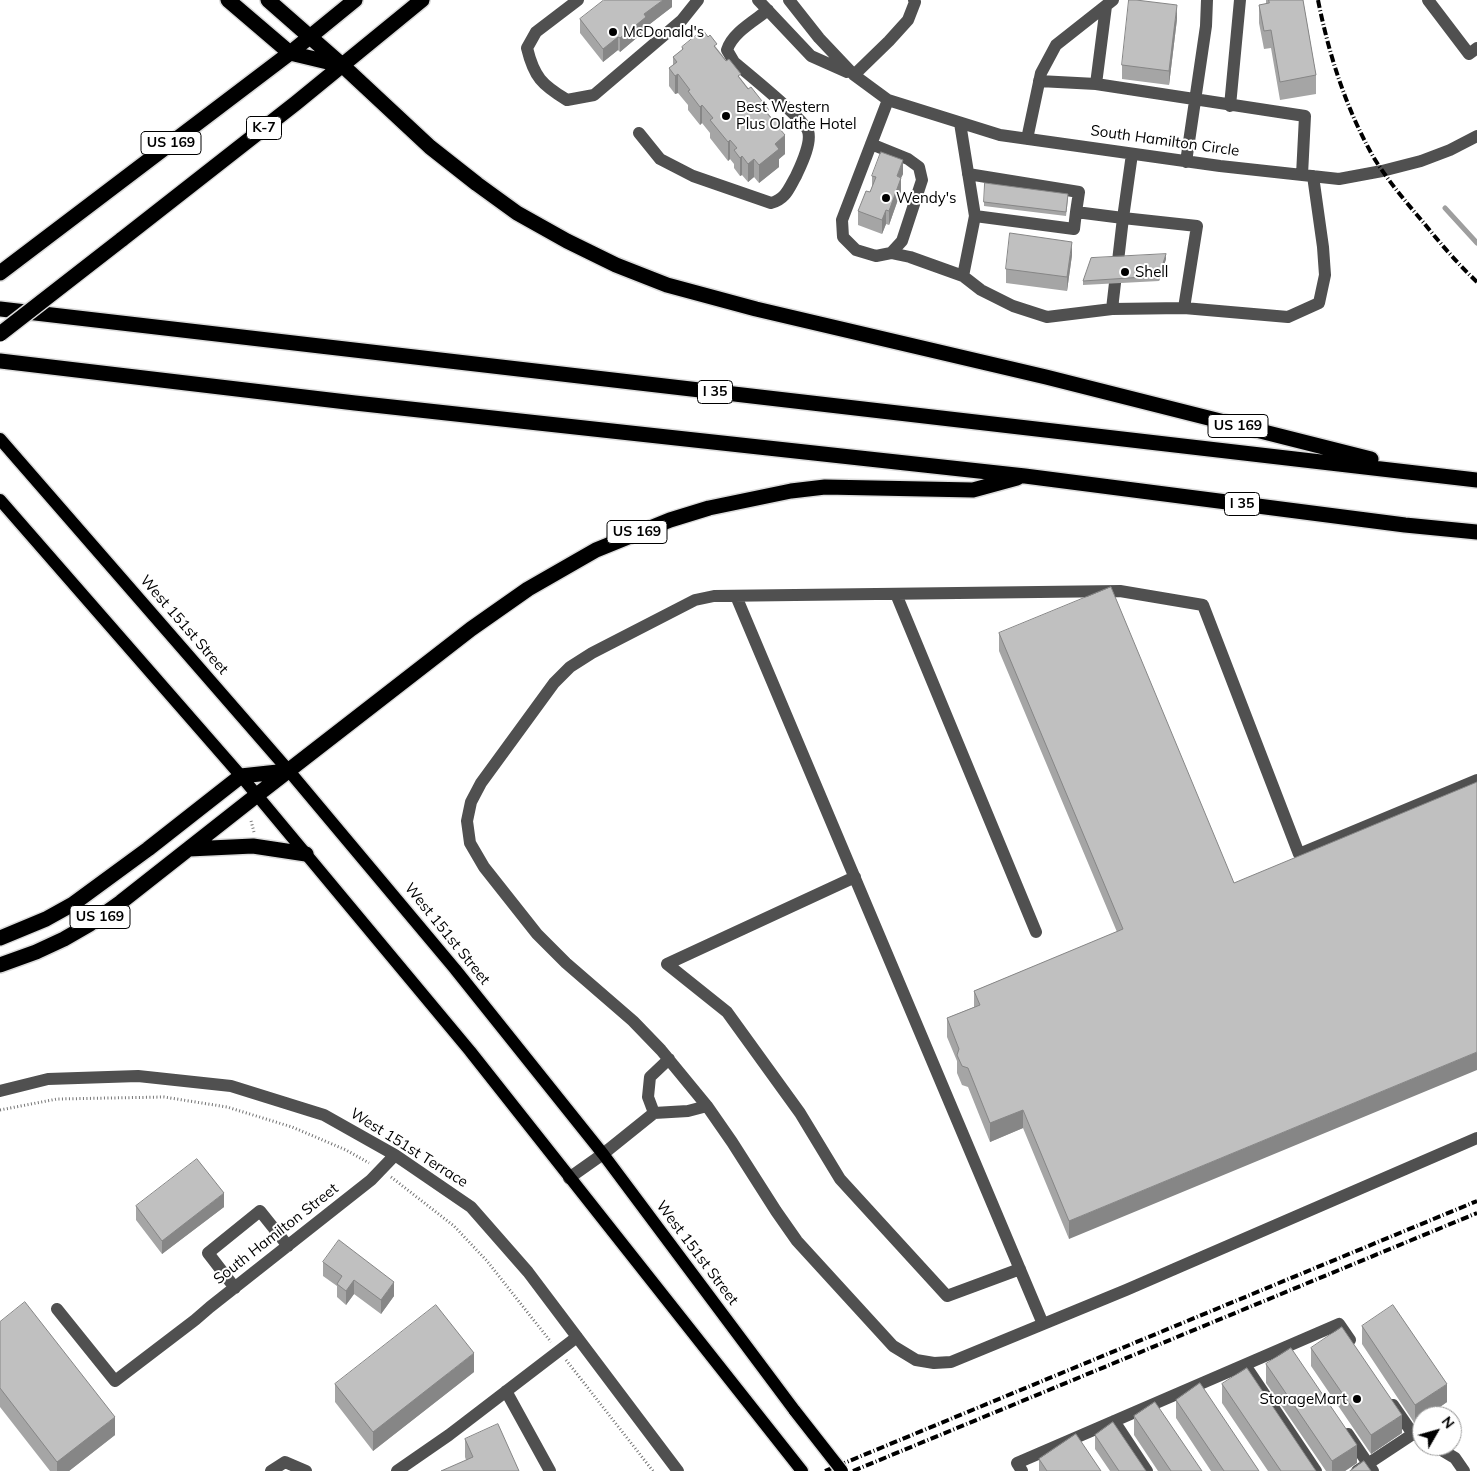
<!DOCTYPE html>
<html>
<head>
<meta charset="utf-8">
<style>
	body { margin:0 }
	#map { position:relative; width:1477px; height:1471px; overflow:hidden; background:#fff; font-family:Mulish,sans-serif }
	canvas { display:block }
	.north { position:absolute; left:1412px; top:1406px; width:50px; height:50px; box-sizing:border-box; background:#fff; border:1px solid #999; border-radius:50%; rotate:52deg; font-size:14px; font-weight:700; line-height:20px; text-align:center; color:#000 }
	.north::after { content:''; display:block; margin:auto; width:18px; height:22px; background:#000; clip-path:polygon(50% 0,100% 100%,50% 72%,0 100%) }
</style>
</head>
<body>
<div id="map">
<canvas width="1477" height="1471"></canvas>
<div class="north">N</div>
</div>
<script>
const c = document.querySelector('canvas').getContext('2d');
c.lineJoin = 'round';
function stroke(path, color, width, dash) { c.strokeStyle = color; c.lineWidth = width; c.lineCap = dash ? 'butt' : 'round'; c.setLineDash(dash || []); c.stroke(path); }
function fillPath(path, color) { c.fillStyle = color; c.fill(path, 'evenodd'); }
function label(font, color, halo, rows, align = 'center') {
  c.font = font + ' Mulish,sans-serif'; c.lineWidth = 4; c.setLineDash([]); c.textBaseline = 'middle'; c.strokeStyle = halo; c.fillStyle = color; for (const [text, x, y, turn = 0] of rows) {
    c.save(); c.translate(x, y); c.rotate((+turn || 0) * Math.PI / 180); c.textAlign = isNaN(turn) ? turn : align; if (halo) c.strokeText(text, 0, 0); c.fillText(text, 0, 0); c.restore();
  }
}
stroke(new Path2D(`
	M1445 208 1477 243`), '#9e9e9e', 5);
const major = new Path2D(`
	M0 439 289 771 455 969 603 1154 795 1411
	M0 500 241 776 470 1051 802 1471`);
const highway = new Path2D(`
	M228 0 290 53 340 65
	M268 0 342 65 430 147 477 184 517 213 567 241 616 265 667 285 756 309 1046 377 1371 459
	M121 240 296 103 422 0
	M0 273 290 53 355 0
	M0 309 1477 480
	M0 361 355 403 1025 476 1405 525 1477 532
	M189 849 253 846 306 854
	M0 938 46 919 73 904 148 849 241 776 287 771
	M0 965 36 952 64 939 90 924 121 902 257 795 471 629 528 589 596 550 670 520 709 508 791 491 825 487 973 490 1017 478`);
stroke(major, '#dbdbdb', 15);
stroke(highway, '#dbdbdb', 18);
stroke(new Path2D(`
	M251 821 254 832
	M0 1110 57 1099 164 1097 227 1107 292 1127 346 1150 369 1163
	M391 1177 454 1226 487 1261 551 1342
	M566 1360 653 1471`), '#727272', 3, [1, 2.5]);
stroke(new Path2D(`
	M578 0 536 32 527 48C534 77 542 85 567 100L594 95 682 20 698 0
	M758 0 811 56 847 72
	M789 0 819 38 854 75 888 100 1000 135 1220 166 1339 179 1382 171 1421 161 1450 150 1477 136
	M1428 0 1469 54 1477 48
	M1106 6 1096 84 1305 116 1302 175
	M854 75 889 41 908 20 915 2 914 0
	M1039 81 1096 84
	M1230 106 1240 0
	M960 123 975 216 963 276 981 290 1013 306 1047 317 1112 309 1184 308 1288 317 1319 303 1325 275 1323 247 1313 176
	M639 133 660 159 693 176 771 203C786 199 789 188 796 176 801 165 812 143 808 131 803 118 748 74 734 62L727 50C732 33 754 21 768 10
	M1027 139 1041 73 1056 45 1113 0
	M871 144 908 159 919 167 922 180 902 241 891 253 876 256 856 250 843 237 842 220 888 100
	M1186 162 1206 26 1207 0
	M968 174 1079 192 1076 212 1123 218 1132 154
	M975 216 1074 229 1076 212
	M891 253 910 257 963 276
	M1118 261 1123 218 1197 226 1184 308
	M1112 309 1115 283
	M896 594 1036 932
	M736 596 1043 1324
	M1477 780 1299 854 1203 605 1120 591 714 596 695 600 592 653 570 667 554 683 481 783 471 802 467 821 470 843 484 867 537 934 566 963 633 1021 661 1050 707 1106 732 1142 776 1211 797 1241 893 1346 916 1360 934 1363 951 1362 1126 1290 1477 1138
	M855 877 667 964 727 1012 800 1113 840 1179 947 1296 1020 1269
	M0 1091 48 1079 138 1076 231 1086 324 1115 395 1155 471 1207 528 1272 678 1471
	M654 1113 648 1097 650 1077 669 1059
	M569 1178 603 1154 654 1113 688 1111 707 1106
	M235 1288 208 1253 260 1211 288 1246
	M57 1309 115 1381 195 1320 210 1307 371 1180 395 1155
	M1245 1365 1316 1471
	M506 1391 550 1471
	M1114 1421 1147 1471
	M1348 1434 1373 1471
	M1435 1446 1455 1458 1464 1471
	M271 1471 285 1462 306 1471
	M397 1471 449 1435 577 1337
	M1022 1471 1017 1463 1339 1324 1350 1340
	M1357 1471 1413 1434 1393 1405`), '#505050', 12);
stroke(major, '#000', 12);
stroke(highway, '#000', 15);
stroke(new Path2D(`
	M1318 0C1329 55 1346 109 1374 158 1388 181 1406 202 1423 222 1440 243 1457 263 1477 282
	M825 1471 1477 1201
	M853 1471 1477 1213`), '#000', 4, [8, 2.5, 1, 2.5]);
const majorBridge = new Path2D(`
	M795 1411 842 1471`);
const highwayBridge = new Path2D(`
	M0 334 121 240`);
stroke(majorBridge, '#dbdbdb', 15, []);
stroke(highwayBridge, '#dbdbdb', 18, []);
stroke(majorBridge, '#000', 12);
stroke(highwayBridge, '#000', 15);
fillPath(new Path2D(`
	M672 0V7L646 27V30L620 52 618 50 603 62 580 33V19Z
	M1266 0H1303L1316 75V94L1280 100 1271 48 1264 49 1259 23V5L1266 4Z
	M1177 19 1169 85 1122 79V65Z
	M708 37 782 131 785 154 779 159V167L759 183 754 177 748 182 742 175 740 176 734 168V164L730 159 728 161 710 138V133L702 123 700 125 688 110V105L678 93 675 94 669 86V68L673 65V57L682 50V47Z
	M903 174 901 178V191L889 225 886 224 882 234 858 225V211L870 192 872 187V176Z
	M1068 199 1066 216 984 206V202Z
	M1072 255 1067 291 1006 283V269Z
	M1166 259 1159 281 1083 285V281Z
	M999 633 1234 883 1069 1239 1023 1128 990 1142 968 1087 962 1085 957 1073V1061L947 1037V1018L974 1007V991L1117 932 999 651Z
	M136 1206 224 1207 162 1254 136 1220Z
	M323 1262 394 1296 381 1314 354 1294 346 1305 337 1297V1286L323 1276Z
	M0 1322 115 1435 69 1471H50L0 1407Z
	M1362 1326 1447 1402 1427 1416H1422V1419L1415 1424 1362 1344Z
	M1311 1348 1402 1433 1371 1454 1311 1366Z
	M1266 1364 1357 1463 1345 1471H1326L1266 1383Z
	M474 1372 373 1451 335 1402V1384Z
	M1222 1384 1316 1471H1268L1222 1403Z
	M1176 1400 1259 1471H1211L1176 1418Z
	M1134 1416 1202 1471H1158L1134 1435Z
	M1095 1435 1146 1471H1110L1095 1449Z
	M465 1439 519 1471 466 1460 465 1457Z
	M1039 1459 1101 1471H1039Z`), '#a5a5a5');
fillPath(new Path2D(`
	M663 0H672V7L646 27V30L620 52V38L644 14Z
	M1177 5V19L1169 85V71Z
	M618 37V50L603 62V49Z
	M678 74V93L675 94V76Z
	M702 105V123L700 125V107Z
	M782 126V138L785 135V154L779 159V167L759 183V165L775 144 779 128Z
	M730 140V159L728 161V142Z
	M742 156V175L740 176V158Z
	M754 159V177L748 182V164Z
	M903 160V174L901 178V191L889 225V211L897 176Z
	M886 210V224L882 234V220Z
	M1072 242V255L1067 291V277Z
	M1166 254V259L1159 281V276Z
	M1477 1052V1070L1069 1239V1221Z
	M1023 1110V1128L990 1142V1123Z
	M224 1193V1207L162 1254V1241Z
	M354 1280V1294L346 1305V1291Z
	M394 1282V1296L381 1314V1300Z
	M474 1353V1372L373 1451V1432Z
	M1447 1384V1402L1427 1416H1422V1419L1415 1424V1405Z
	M1402 1415V1433L1371 1454V1435Z
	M115 1417V1435L69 1471H57V1462Z
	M1357 1445V1463L1345 1471H1332V1461Z`), '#868686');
const building = new Path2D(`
	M604 0H663L644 14 646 17 620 38 618 37 603 49 580 19Z
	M1129 0H1136L1177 5 1169 71 1122 65Z
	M1269 0H1303L1316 75 1280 82 1271 30 1264 31 1259 5 1269 3Z
	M703 30 708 37 710 35 717 44 714 46 726 61 729 59 741 74 738 76 748 89 751 87 769 110 766 112 772 119 775 117 782 126 779 128 785 135 775 144 779 149 759 165 754 159 748 164 742 156 740 158 734 150 737 148 730 140 728 142 710 120 713 118 702 105 700 107 688 91 690 90 678 74 675 76 669 68 677 62 673 57 683 49 682 47Z
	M881 152 903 160 897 176 901 178 889 211 886 210 882 220 858 211 866 191 870 192 876 177 872 176Z
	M985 183 1068 194 1066 212 984 202Z
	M1010 233 1072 242 1067 277 1006 269Z
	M1166 254 1159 276 1083 281 1091 258Z
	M1111 587 1234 883 1477 782V1052L1069 1221 1023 1110 990 1123 968 1068 962 1066 957 1055 959 1049 947 1018 980 1005 974 991 1123 929 999 633Z
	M197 1159 224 1193 162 1241 136 1206Z
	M339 1240 394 1282 381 1300 354 1280 346 1291 337 1284 342 1276 323 1262Z
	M25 1302 115 1417 57 1462 0 1388V1322Z
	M436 1305 474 1353 373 1432 335 1384Z
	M1393 1305 1447 1384 1415 1405 1362 1326Z
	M1342 1327 1402 1415 1371 1435 1311 1348Z
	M1291 1348 1357 1445 1332 1461 1266 1364Z
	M1247 1368 1316 1471H1281L1222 1384Z
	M1200 1383 1259 1471H1224L1176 1400Z
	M1155 1402 1202 1471H1171L1134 1416Z
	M1113 1422 1146 1471H1119L1095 1435Z
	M498 1424 519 1471H441L473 1457 465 1439Z
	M1076 1434 1101 1471H1047L1039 1459Z
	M1364 1461 1371 1471H1350Z`);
fillPath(building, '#c0c0c0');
stroke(building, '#868686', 1);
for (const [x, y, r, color] of [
	[613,32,5,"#000"],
	[726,116,5,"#000"],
	[886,198,5,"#000"],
	[1125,272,5,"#000"],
	[1357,1399,5,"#000"]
]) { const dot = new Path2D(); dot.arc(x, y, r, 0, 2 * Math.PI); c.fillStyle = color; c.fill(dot); stroke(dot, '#fff', 2); }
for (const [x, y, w] of [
	[264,128,35],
	[171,143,60],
	[715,392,35],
	[1238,426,60],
	[1242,504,35],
	[637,532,60],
	[100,917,60]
]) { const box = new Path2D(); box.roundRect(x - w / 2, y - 11.5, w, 23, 4); c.fillStyle = '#fff'; c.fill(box); stroke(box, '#000', 1); }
label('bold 14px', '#000', null, [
	["K-7",264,128],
	["US 169",171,143],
	["I 35",715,392],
	["US 169",1238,426],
	["I 35",1242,504],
	["US 169",637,532],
	["US 169",100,917]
]);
label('15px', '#000', '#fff', [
	["McDonald's",623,32],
	["Best Western",736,107],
	["Plus Olathe Hotel",736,124],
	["Wendy's",896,198],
	["Shell",1135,272],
	["StorageMart",1347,1399,"right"]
], 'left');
label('15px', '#000', '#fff', [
	["South Hamilton Circle",1165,141,8],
	["West 151st Street",184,625,49],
	["West 151st Street",447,934,51],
	["West 151st Terrace",409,1148,32],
	["South Hamilton Street",276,1234,-38],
	["West 151st Street",697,1253,53]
]);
</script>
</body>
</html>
